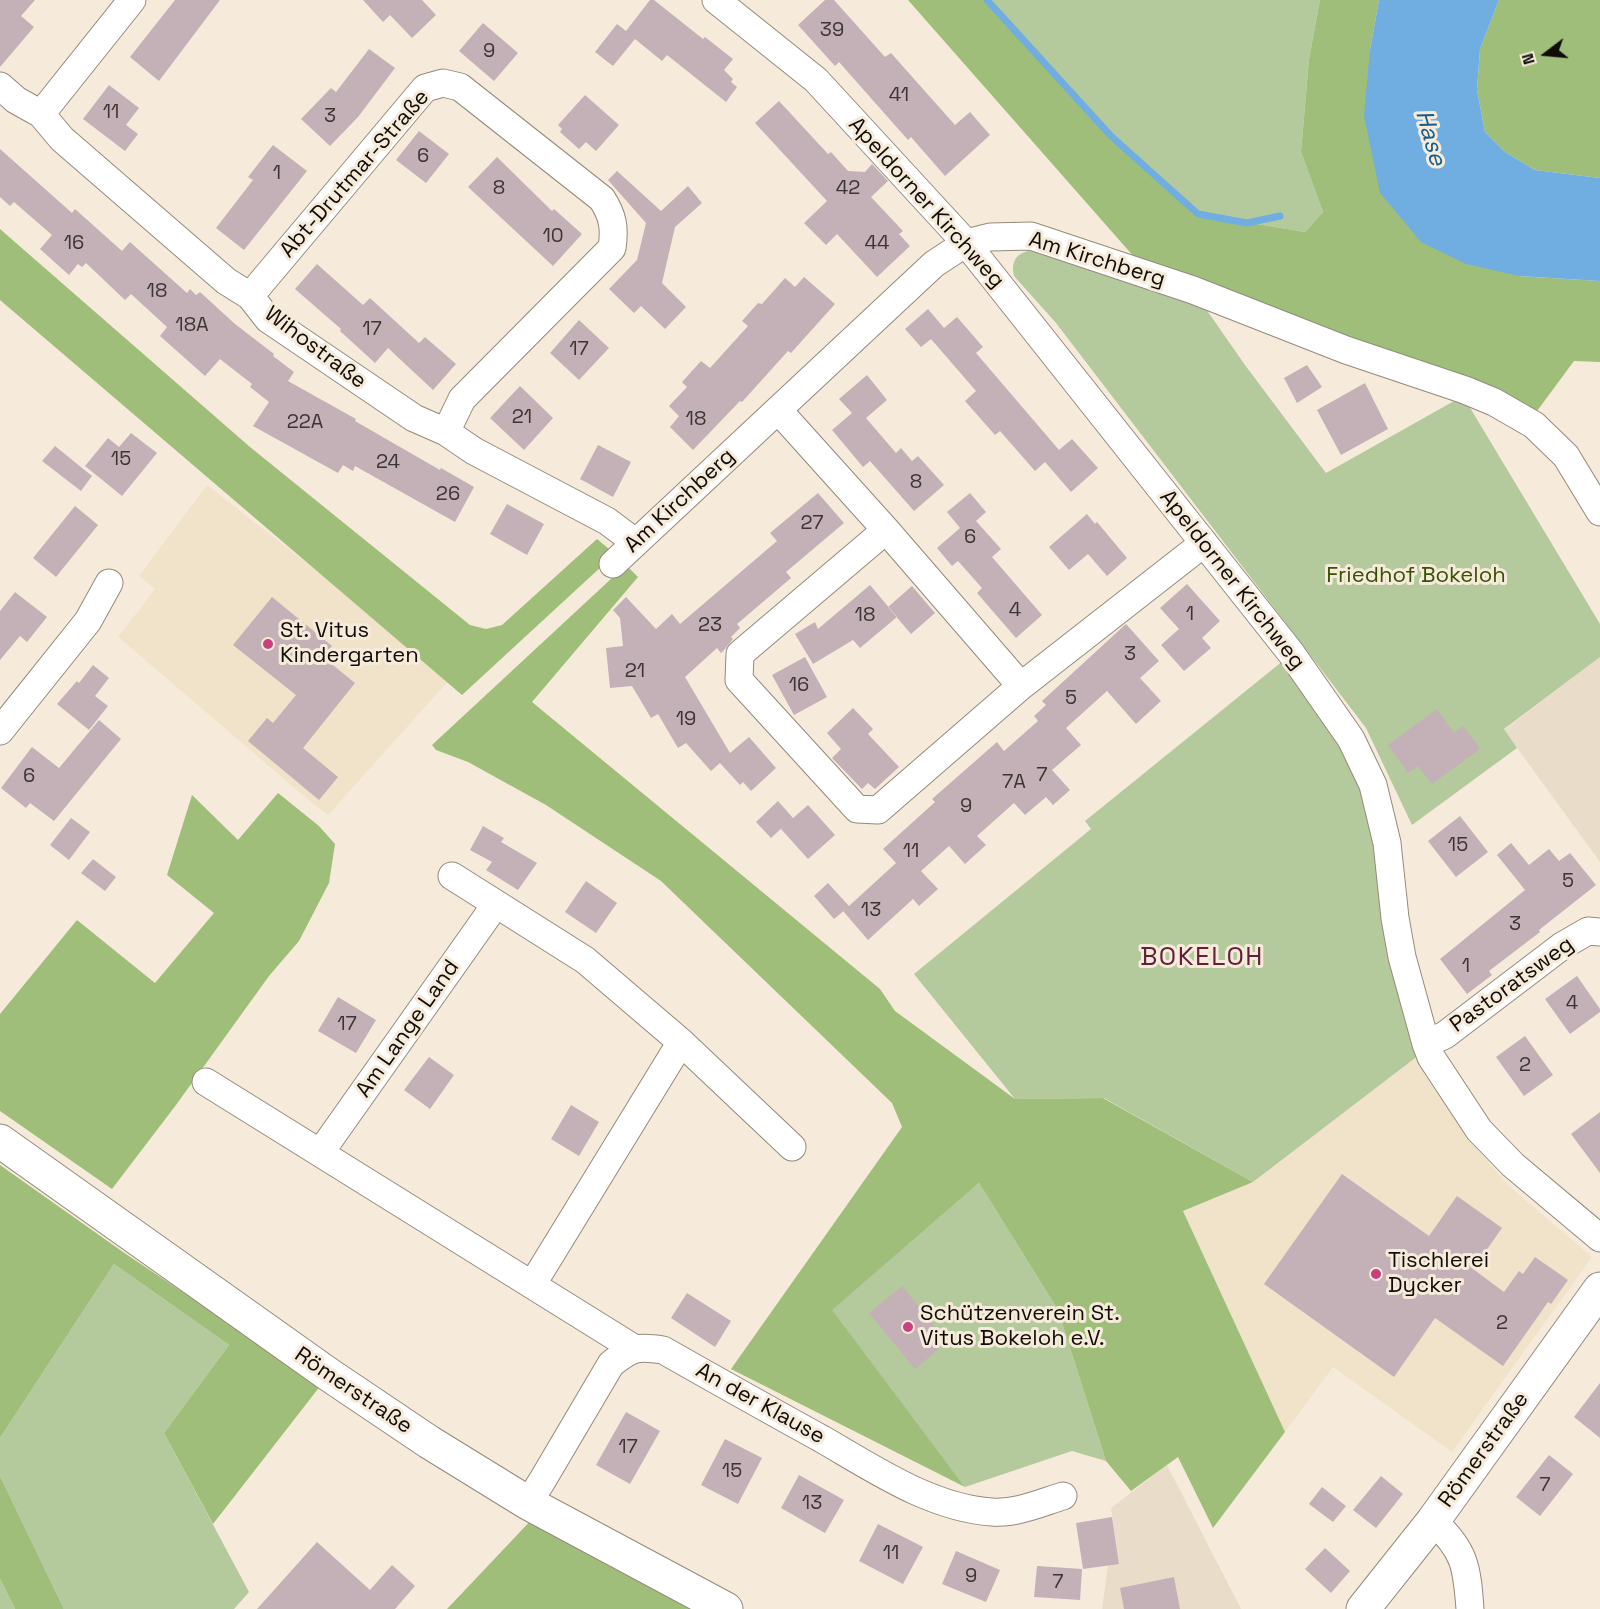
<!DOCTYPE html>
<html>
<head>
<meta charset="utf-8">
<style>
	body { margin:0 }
	#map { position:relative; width:1600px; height:1609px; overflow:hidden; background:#f6ebda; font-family:"Space Grotesk",sans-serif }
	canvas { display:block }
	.north { position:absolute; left:1516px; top:24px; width:60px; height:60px; -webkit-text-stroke:4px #f6ebda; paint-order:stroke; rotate:254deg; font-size:16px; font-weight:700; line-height:24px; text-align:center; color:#100c07 }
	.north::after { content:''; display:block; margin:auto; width:21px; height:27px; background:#100c07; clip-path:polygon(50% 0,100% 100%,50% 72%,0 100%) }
</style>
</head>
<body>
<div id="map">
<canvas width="1600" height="1609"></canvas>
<div class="north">N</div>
</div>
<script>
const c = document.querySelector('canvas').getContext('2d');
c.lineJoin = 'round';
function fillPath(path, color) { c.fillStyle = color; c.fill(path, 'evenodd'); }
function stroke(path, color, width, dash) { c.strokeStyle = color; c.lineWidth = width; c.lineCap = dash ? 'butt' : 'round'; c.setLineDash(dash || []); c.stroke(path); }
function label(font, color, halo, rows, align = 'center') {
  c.font = font + ' "Space Grotesk",sans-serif'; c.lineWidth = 6; c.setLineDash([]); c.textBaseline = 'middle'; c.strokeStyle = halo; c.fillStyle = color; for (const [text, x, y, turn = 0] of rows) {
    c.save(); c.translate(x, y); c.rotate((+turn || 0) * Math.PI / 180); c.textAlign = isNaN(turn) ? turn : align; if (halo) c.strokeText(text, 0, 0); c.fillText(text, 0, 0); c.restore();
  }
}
fillPath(new Path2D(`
	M1600 657V862L1504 730Z
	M1167 1465 1241 1609H1102L1108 1565 1119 1563 1111 1508Z`), '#e9ddc9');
fillPath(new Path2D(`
	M207 485 452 677 328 815 318 808 118 637 155 589 139 576Z
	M1419 1055 1470 1141 1509 1186 1592 1257 1452 1452 1333 1367 1285 1432 1183 1211 1253 1182Z`), '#f1e2ca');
fillPath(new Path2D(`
	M987 0H1320L1309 59 1301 152 1323 212 1305 232 1198 214 1111 136Z
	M1044 248 1199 299 1245 365 1326 473 1463 396 1600 624V657L1504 729 1517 748 1412 825 1366 728 1056 323 1014 276C1009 253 1026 250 1044 248Z
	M1284 660 1336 736 1365 789 1419 1055 1253 1182 1104 1098 1015 1099 914 974 1091 829 1085 821Z
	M979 1183 1058 1310 1106 1461 1072 1451 965 1487 831 1310Z
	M114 1264 229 1345 164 1433 249 1592 234 1609H64L0 1476V1438Z
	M0 1579 15 1609H0Z`), '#b4ca9c');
fillPath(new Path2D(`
	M908 0H987L1111 136 1198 214 1305 232 1323 212 1301 152 1309 59 1320 0H1379L1370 50 1519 276 1600 281V362L1574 361 1537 411 1135 258Z
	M1499 0H1600V178L1535 170 1505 152 1485 132 1477 90 1480 49Z
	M0 229 250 447 470 625 486 629 502 625 597 539 615 554 462 695 0 300Z
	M626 565 638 577 532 702 880 989 895 1011 1015 1099 1103 1098 1253 1182 1183 1211 1285 1432 1213 1528 1178 1457 1131 1491 1106 1461 1058 1310 979 1183 832 1310 965 1487 731 1369 902 1127 892 1103 661 881 546 805 468 762 436 750 432 745Z
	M278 793 319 826 335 844 329 883 299 941 269 976 176 1105 112 1189 0 1111V1014L77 920 155 983 214 913 167 875 192 795 238 840Z
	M0 1165 123 1252 321 1385 213 1524 164 1433 229 1345 114 1264 0 1438Z
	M0 1476 64 1609H15L0 1579Z
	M536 1515 702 1609H447Z`), '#9fbe79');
fillPath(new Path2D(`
	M1379 0H1499L1480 49 1477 90 1485 132 1505 152 1535 170 1600 178V281L1519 276 1466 264 1421 242 1380 193 1364 116 1370 50Z`), '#70aee1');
stroke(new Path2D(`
	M987 0 1111 136 1198 214 1247 223 1280 216`), '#70aee1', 7);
fillPath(new Path2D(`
	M0 0H35L21 16 34 27 0 67Z
	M175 0H220L159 81 130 57Z
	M363 0H422L436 15 412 38 390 15 383 22Z
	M650 0H654L703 39 705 37 733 59 724 70 733 79 731 82 737 87 726 102 667 55 662 61 635 39 613 66 595 52 617 24 626 31Z
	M825 0H834L885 57 891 53 955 125 970 112 990 135 945 176 911 137 908 140 839 62 835 66 798 25Z
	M483 23 518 53 494 81 459 51Z
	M369 49 395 68 358 117 330 146 301 119 331 88 336 92Z
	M109 85 139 108 126 125 138 134 125 151 83 119Z
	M585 95 619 125 596 151 586 142 579 149 560 132 562 129 558 125Z
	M779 101 828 154 831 152 848 171 865 172 872 164 888 181 871 197 903 231 899 234 910 246 877 277 837 234 826 245 804 223 827 201 755 123Z
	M419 131 449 154 426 183 396 160Z
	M273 145 307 171 244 250 216 228 253 180 248 177Z
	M0 149 72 213 75 209 122 251 130 242 187 293 190 289 196 295 200 292 235 324 274 354 273 356 294 372 288 381 356 419 355 421 440 470 441 468 474 487 455 522 355 466 353 471 343 465 338 473 253 426 269 402 250 387 252 384 220 359 205 376 160 336 167 327 131 294 125 300 86 263 82 267 78 264 69 275 40 249 52 235 14 202 10 206 0 197Z
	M497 157 552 211 554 209 582 234 553 266 468 187Z
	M617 171 661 211 688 186 702 203 675 227 662 283 686 307 665 329 641 306 634 313 609 289 637 260 646 223 608 180Z
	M317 264 363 305 370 298 419 343 425 337 456 364 433 390 388 348 375 363 340 331 341 329 295 289Z
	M804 277 835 304 791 353 788 351 742 402 740 401 693 450 670 427 679 416 669 406 687 387 682 382 701 361 710 368 748 326 742 321 758 303 762 304 785 278 795 287Z
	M928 309 944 328 957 317 983 347 976 353 1059 450 1072 439 1098 468 1071 492 1045 462 1035 471 1000 431 995 435 965 401 976 391 931 339 921 347 905 329Z
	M579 320 609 348 579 380 550 353Z
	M1307 365 1322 387 1297 403 1284 378Z
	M867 375 887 400 866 418 896 453 901 448 912 461 918 456 944 485 914 511 870 461 863 467 832 430 852 413 839 399Z
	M1365 383 1388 429 1341 455 1317 410Z
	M520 386 553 418 524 450 490 418Z
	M131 433 157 453 122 496 85 466 108 438 119 447Z
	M598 445 631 462 613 497 580 479Z
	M55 446 92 476 81 491 42 461Z
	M818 493 844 523 786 572 791 578 737 624 740 628 731 637 733 639 725 649 721 653 717 648 685 677 730 753 749 737 776 768 751 791 743 782 740 785 720 763 711 771 686 743 678 748 658 714 651 718 632 686 610 688 606 648 623 646 620 618 613 610 626 597 656 629 672 614 680 624 777 541 770 533Z
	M970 493 986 512 976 521 1001 549 992 557 1042 615 1016 638 977 593 982 588 958 561 952 566 937 548 960 528 947 512Z
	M507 504 544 524 527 555 490 534Z
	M75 506 98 525 56 577 33 558Z
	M1087 514 1095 524 1097 522 1127 558 1107 576 1088 554 1069 570 1049 547Z
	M1187 584 1220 621 1202 638 1211 648 1184 671 1161 645 1179 629 1160 608Z
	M870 585 897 617 860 648 853 640 813 664 795 634 815 622 818 629Z
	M912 586 935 613 911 634 888 607Z
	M15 592 47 617 27 642 20 636 0 660V611Z
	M272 597 332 646 323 657 355 683 303 748 338 777 319 800 248 741 267 718 273 723 296 695 233 645Z
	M1126 624 1159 661 1140 678 1161 701 1136 724 1107 691 1066 728 1081 745 1052 770 1070 790 1053 805 1046 797 1025 815 1014 803 977 836 986 845 965 864 949 846 921 871 938 889 919 906 913 899 868 940 843 911 846 909 834 919 814 896 828 883 849 906 896 863 883 849 935 802 932 799 997 742 1004 751 1038 721 1034 716 1046 705 1042 701Z
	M805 657 827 697 794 715 772 675Z
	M93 665 109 678 95 696 108 706 89 730 57 704 77 681 79 683Z
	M853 708 873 729 868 734 899 767 875 789 868 783 862 789 832 758 841 749 827 733Z
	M1437 709 1454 733 1463 726 1480 749 1432 784 1418 766 1408 773 1388 745Z
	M99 720 121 739 54 821 30 803 26 808 1 788 32 747 59 768Z
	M778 801 793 818 808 805 835 835 808 859 781 829 785 825 771 838 756 822Z
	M1460 816 1488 852 1456 877 1428 841Z
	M71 818 90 832 69 860 50 845Z
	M483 826 504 838 501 842 537 863 518 890 486 870 492 862 470 850Z
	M1511 843 1529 865 1549 849 1559 861 1570 853 1596 885 1539 930 1540 932 1489 971 1492 975 1467 994 1440 959 1525 890 1497 855Z
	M93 859 116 877 105 891 81 873Z
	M586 881 617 903 596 933 565 912Z
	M1577 976 1600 1009V1012L1570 1034 1545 999Z
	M338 997 376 1020 356 1053 318 1031Z
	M1525 1036 1553 1075 1524 1096 1496 1057Z
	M429 1057 454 1075 430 1109 404 1090Z
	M571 1105 599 1122 579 1156 551 1139Z
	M1600 1112V1173L1571 1134Z
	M1342 1174 1429 1236 1457 1196 1502 1228 1473 1269 1504 1292 1519 1271 1523 1274 1535 1257 1568 1280 1551 1304 1548 1302 1503 1366 1435 1318 1394 1377 1264 1284Z
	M902 1286 947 1342 915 1369 869 1313Z
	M687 1293 731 1321 715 1347 671 1318Z
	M1600 1383V1438L1574 1417Z
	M626 1412 660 1431 630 1484 596 1465Z
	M725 1439 762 1458 738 1504 701 1485Z
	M1549 1455 1573 1474 1540 1516 1516 1497Z
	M799 1475 844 1500 825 1533 781 1508Z
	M1381 1476 1403 1494 1376 1528 1353 1510Z
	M1322 1487 1346 1506 1333 1522 1309 1504Z
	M1112 1517 1119 1564 1083 1569 1076 1523Z
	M878 1524 923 1547 903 1584 859 1561Z
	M317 1542 370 1590 392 1565 415 1586 395 1609H257Z
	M1325 1548 1350 1571 1331 1593 1305 1569Z
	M956 1551 1000 1570 986 1602 942 1584Z
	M1037 1566 1082 1569 1080 1600 1034 1597Z
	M1174 1577 1180 1609H1124L1120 1588Z`), '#c4b0b7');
const minor = new Path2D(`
	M716 0 816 80 966 243 1291 653 1351 739 1373 785 1387 843 1395 918 1402 957 1426 1044 1431 1057 1479 1130 1513 1165 1600 1238
	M0 86 16 100 41 114 62 139 226 281 250 296 268 319 414 418 446 432 474 451 607 521 635 542
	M41 114 132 0
	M250 296 425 88 443 83 460 87 602 199C613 216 615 228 612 248L462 399 446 432
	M778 410 886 530 1021 686
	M886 530 740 654 739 680 857 809 878 810 1021 686 1204 543
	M613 564 934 264 966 243 990 237 1031 236 1193 290 1346 350 1465 390 1494 402 1534 425 1566 456 1600 512
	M0 731 88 621 109 583
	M452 876 585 960 681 1042 792 1147
	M1426 1044 1445 1035 1562 946 1588 931 1600 932
	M206 1082 635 1349
	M320 1153 496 904
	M532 1285 681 1042
	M528 1503 542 1481 611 1364C632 1347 638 1346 663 1350 716 1380 769 1410 822 1439 874 1469 931 1508 992 1512 1016 1514 1040 1503 1063 1496
	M1433 1521C1465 1550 1467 1567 1470 1609`);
const tertiary = new Path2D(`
	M0 1141 328 1374 429 1442 528 1503 726 1609
	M1363 1609 1433 1521 1600 1289`);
stroke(minor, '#948a7b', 29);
stroke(tertiary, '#948a7b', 35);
stroke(minor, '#fff', 27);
stroke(tertiary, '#fff', 33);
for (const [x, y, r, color] of [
	[268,644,6,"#c8407d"],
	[1376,1274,6,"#c8407d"],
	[908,1327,6,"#c8407d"]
]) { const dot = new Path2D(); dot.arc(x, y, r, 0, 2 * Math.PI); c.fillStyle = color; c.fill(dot); stroke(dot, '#f6ebda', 2); }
label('20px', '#3d3533', null, [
	["39",832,31],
	["9",489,52],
	["41",899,96],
	["11",111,113],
	["3",330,117],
	["6",423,157],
	["1",277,174],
	["8",499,189],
	["42",848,189],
	["10",553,237],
	["16",74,244],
	["44",877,244],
	["18",157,292],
	["18A",192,326],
	["17",372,330],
	["17",579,350],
	["21",522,418],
	["18",696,420],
	["22A",305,423],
	["15",121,460],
	["24",388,463],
	["8",916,483],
	["26",448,495],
	["27",812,524],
	["6",970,538],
	["4",1015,611],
	["1",1190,615],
	["18",865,616],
	["23",710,626],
	["3",1130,655],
	["21",635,672],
	["16",799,686],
	["5",1071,699],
	["19",686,720],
	["7",1042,776],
	["6",29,777],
	["7A",1014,783],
	["9",966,807],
	["15",1458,846],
	["11",911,852],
	["5",1568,882],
	["13",871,911],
	["3",1515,925],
	["1",1466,967],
	["4",1572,1004],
	["17",347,1025],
	["2",1525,1066],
	["2",1502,1324],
	["17",628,1448],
	["15",732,1472],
	["7",1545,1486],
	["13",812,1504],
	["11",891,1554],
	["9",971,1577],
	["7",1058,1583]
]);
label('22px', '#100c07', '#f6ebda', [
	["Abt-Drutmar-Straße",355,174,-49],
	["Apeldorner Kirchweg",926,203,48],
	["Am Kirchberg",1097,260,17],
	["Wihostraße",315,348,37],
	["Am Kirchberg",680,501,-43],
	["Apeldorner Kirchweg",1232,580,52],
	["Pastoratsweg",1512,985,-36],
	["Am Lange Land",408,1029,-55],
	["Römerstraße",353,1391,34],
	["An der Klause",760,1404,29],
	["Römerstraße",1484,1450,-54]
]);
label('22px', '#365102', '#f6ebda', [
	["Friedhof Bokeloh",1416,576]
]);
label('22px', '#100c07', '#f6ebda', [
	["St. Vitus",280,631],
	["Kindergarten",280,656],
	["Tischlerei",1388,1261],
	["Dycker",1388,1286],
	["Schützenverein St.",920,1314],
	["Vitus Bokeloh e.V.",920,1339]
], 'left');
label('italic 24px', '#165c8c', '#f6ebda', [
	["Hase",1430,138,74]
]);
c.letterSpacing = '1.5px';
label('26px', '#611f3c', '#f6ebda', [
	["BOKELOH",1202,958]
]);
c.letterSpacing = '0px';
</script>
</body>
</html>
